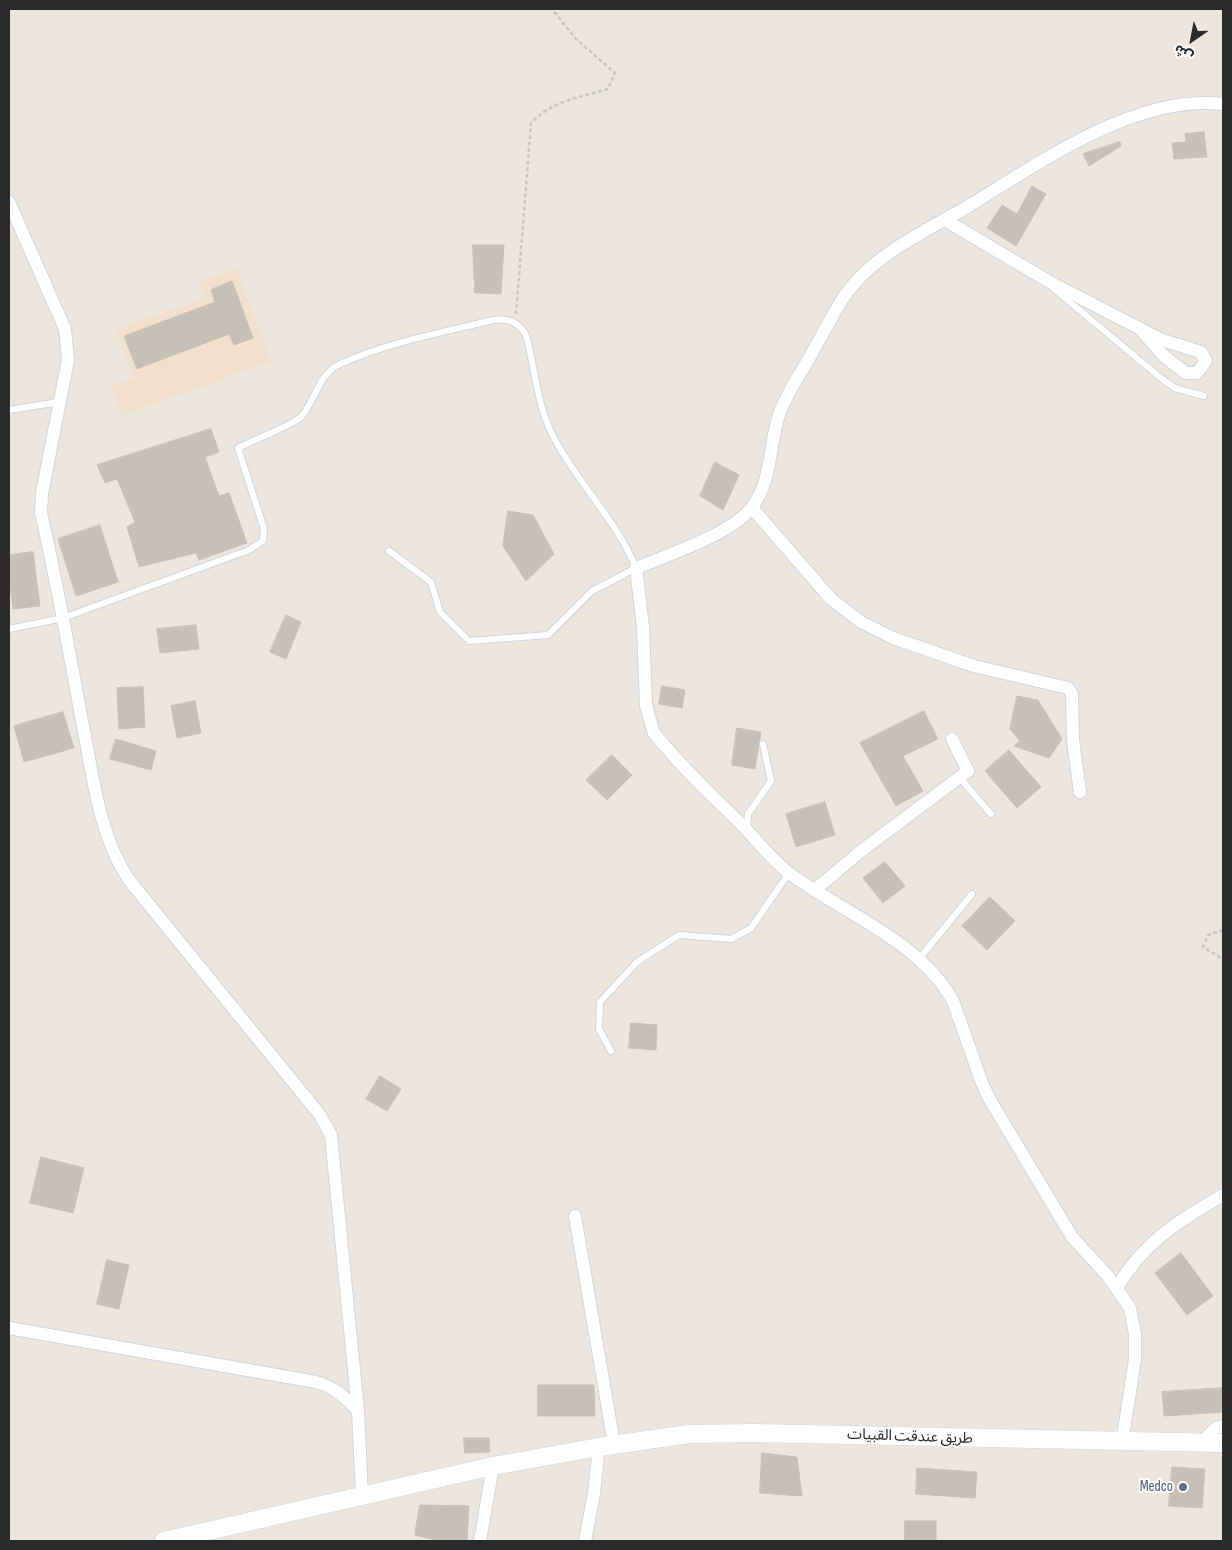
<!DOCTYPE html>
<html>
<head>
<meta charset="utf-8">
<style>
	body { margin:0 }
	#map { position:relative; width:1232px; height:1550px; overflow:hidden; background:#eee5dc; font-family:"Sofia Sans Condensed","Noto Sans Arabic",sans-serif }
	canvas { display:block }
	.frame { position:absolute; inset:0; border:10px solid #2b2b2b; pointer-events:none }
	.north { position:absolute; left:1167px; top:15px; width:50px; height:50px; -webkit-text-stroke:4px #fff; paint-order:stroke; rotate:213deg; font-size:14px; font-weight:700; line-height:20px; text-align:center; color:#2b2b2b }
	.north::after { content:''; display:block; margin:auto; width:18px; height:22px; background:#2b2b2b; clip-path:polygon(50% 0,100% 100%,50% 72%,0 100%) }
</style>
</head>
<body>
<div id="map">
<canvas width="1232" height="1550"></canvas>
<div class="frame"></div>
<div class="north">ش</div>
</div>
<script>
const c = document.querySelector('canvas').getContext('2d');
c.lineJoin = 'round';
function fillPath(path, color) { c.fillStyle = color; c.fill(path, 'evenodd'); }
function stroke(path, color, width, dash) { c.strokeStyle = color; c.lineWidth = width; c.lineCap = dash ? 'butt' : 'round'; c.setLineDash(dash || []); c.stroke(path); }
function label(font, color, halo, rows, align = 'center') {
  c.font = font + ' "Sofia Sans Condensed","Noto Sans Arabic",sans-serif'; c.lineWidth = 4; c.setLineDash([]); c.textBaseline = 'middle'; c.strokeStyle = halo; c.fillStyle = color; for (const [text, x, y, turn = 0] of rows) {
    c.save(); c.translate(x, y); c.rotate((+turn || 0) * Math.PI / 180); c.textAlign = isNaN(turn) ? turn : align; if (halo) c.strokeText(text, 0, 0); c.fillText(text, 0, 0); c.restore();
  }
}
fillPath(new Path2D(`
	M236 268 271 361 122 416 111 387 133 378 116 330 205 298 200 282Z`), '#f2e1ca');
const building = new Path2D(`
	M1204 132 1207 157 1174 159 1172 143 1186 142 1185 134Z
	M1120 142 1121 146 1089 166 1083 154Z
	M1032 186 1046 194 1016 246 987 228 1002 205 1017 214Z
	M473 245H504L501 294 475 293Z
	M232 281 253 338 234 345 229 334 137 369 124 336 215 302 211 290Z
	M211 429 219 452 205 457 219 496 229 493 247 543 199 560 196 553 139 567 127 527 135 522 117 479 105 483 97 465Z
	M715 462 739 475 723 510 700 496Z
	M508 511 533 515 554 554 526 581 503 546Z
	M100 525 118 582 76 596 58 539Z
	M33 552 40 606 13 609 9 579V555Z
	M286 615 301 622 286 659 270 652Z
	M196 625 199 649 160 653 157 629Z
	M662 686 685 690 682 708 659 704Z
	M143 687 145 727 119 729 117 688Z
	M1017 696 1038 700 1062 739 1049 758 1014 746 1020 741 1010 729Z
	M195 701 201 733 177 738 171 706Z
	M924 711 938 739 903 756 923 791 896 806 860 743Z
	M63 712 74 748 24 762 14 726Z
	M737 728 761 732 755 769 732 765Z
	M116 739 156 751 151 770 110 759Z
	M1009 750 1041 787 1017 808 985 771Z
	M612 755 632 775 607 800 586 780Z
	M825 802 835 835 796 847 786 814Z
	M885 862 905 886 883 903 863 878Z
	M990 897 1015 921 987 950 962 926Z
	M631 1023 657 1025 656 1050 629 1048Z
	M380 1076 401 1089 387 1111 366 1099Z
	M41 1157 84 1168 73 1213 30 1203Z
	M1181 1253 1213 1296 1187 1315 1155 1273Z
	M107 1260 129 1265 119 1309 97 1304Z
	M538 1385H594L595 1416H538Z
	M1223 1388V1412L1164 1416 1162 1392Z
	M464 1438H489L490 1452 465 1453Z
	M762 1453 797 1457 802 1496 760 1493Z
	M1172 1467 1205 1469 1202 1508 1169 1506Z
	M917 1468 977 1472 975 1498 916 1494Z
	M420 1505 469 1506 467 1541H440L415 1535Z
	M905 1521H936V1541H905Z`);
fillPath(building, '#c6c0b7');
stroke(building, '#cac1b5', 1);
const lane = new Path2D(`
	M1053 288 1162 379 1175 388 1204 396
	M9 410 59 402
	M9 629 63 618 249 550 263 541 264 529 238 448C252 440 294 425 302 416 314 401 318 380 333 368 340 363 350 360 357 357 401 340 448 331 493 320 509 318 521 323 527 338 535 370 537 404 552 434 576 482 616 519 636 568L592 591 548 635 469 641 440 612 431 582 389 551
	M959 777 991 814
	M747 830 748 814 771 781 763 744
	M919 959 972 894
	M611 1051 599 1029 600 1002 637 962 679 935 731 939 751 928 789 873`);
const street = new Path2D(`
	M9 202 65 329 68 360 42 493 41 513C57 582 69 651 82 721 93 774 98 834 129 880L320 1115 331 1135 358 1411 362 1495
	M945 220 1048 281 1162 340 1201 352 1206 361 1197 373H1186L1165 357 1140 329
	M752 508 831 599 861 622 893 638 974 666 1068 688 1072 694 1073 740 1080 792
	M816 889 861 851 968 771 952 739
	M575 1216 614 1444
	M1117 1288C1142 1243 1180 1220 1223 1195
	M9 1328 316 1382C334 1387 346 1398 358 1411
	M1122 1443 1135 1359V1334L1130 1308 1107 1275 1072 1237 990 1100 982 1083 953 1001C918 939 844 914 789 873 772 860 759 843 744 827 714 797 681 767 654 733L646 706 643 627 636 568C668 555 732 534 752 507 772 481 769 445 779 415 785 396 797 379 807 362 818 342 829 322 840 303 868 257 922 233 967 207 1038 164 1136 93 1223 104
	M1201 1443 1216 1428 1223 1426
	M480 1541 493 1466
	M585 1541 594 1493 599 1447`);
const secondary = new Path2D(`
	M164 1541 493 1466 599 1447 689 1434 754 1433 1223 1443`);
stroke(lane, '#d1d6e5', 8);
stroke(street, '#d1d6e5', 14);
stroke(secondary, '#d1d6e5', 19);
stroke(new Path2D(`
	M516 314 531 123C551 101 581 97 608 89L615 73 576 39 552 9
	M1223 930 1208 935 1203 947 1223 959`), '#c8c8c8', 2.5, [4, 2.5]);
stroke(lane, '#fff', 6);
stroke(street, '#fff', 12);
stroke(secondary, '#fff', 18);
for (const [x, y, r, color] of [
	[1183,1487,5,"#5c6f8a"]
]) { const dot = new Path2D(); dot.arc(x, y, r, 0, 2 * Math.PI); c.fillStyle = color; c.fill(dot); stroke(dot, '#fff', 2); }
label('15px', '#2b2b2b', '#fff', [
	["طريق عندقت القبيات",910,1437,2]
]);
label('15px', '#4e5e75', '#fff', [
	["Medco",1173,1487]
], 'right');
</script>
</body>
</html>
